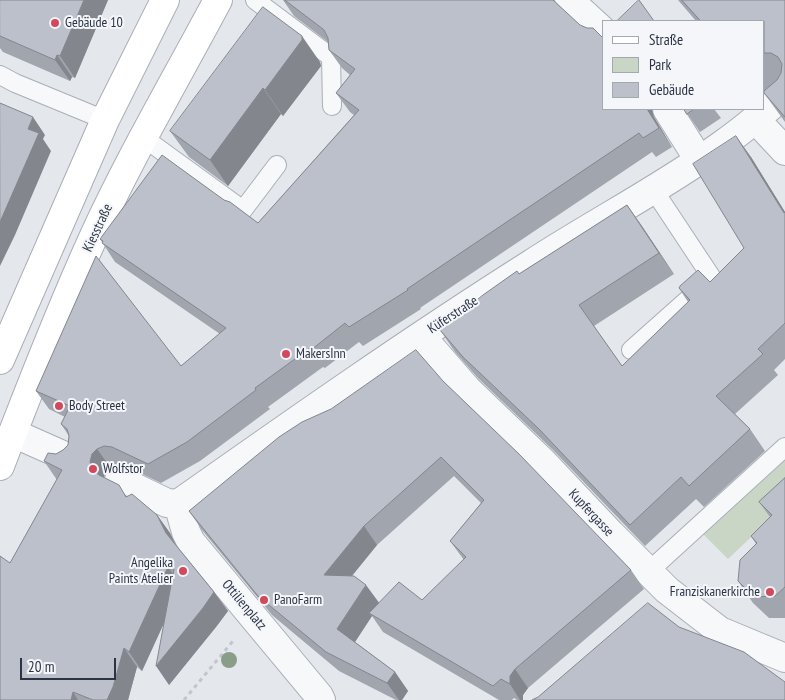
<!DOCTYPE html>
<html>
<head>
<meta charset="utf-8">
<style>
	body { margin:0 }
	#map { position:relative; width:785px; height:700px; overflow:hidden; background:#e4e7ec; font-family:"PT Sans Narrow",sans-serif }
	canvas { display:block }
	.legend { position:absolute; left:602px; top:20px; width:162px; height:90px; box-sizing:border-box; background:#f4f6f9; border:1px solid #a4a8b1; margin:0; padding:6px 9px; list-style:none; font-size:15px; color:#2b3445 }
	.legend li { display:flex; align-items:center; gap:10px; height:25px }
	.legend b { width:25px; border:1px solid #a4a8b1 }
	.scale { position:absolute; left:20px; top:658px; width:96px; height:22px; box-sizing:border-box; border:2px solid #2b3445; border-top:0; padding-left:6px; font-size:15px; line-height:18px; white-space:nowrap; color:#2b3445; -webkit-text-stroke:4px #f4f6f9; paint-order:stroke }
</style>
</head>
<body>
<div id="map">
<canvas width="785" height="700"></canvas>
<ul class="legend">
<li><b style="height:6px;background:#fff"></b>Straße</li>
<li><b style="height:14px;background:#c9d6c5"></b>Park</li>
<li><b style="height:14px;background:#bbc0ca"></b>Gebäude</li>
</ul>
<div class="scale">20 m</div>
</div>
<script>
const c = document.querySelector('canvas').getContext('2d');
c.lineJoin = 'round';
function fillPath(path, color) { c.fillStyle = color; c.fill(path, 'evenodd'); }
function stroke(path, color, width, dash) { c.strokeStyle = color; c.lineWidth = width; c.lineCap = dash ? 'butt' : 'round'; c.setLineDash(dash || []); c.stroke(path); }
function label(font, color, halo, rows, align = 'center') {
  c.font = font + ' "PT Sans Narrow",sans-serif'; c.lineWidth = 4; c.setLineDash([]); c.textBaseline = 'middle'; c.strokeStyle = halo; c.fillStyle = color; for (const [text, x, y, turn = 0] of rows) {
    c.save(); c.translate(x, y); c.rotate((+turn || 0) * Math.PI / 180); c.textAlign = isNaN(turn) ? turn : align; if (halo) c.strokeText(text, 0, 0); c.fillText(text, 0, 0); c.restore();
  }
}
fillPath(new Path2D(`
	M785 456V505L728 559 702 533Z`), '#c9d6c5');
const lane = new Path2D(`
	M255 0 331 57 332 106
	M0 75 15 83 105 120
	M144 138 243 210 277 165
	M631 350 712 278 653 189
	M648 572 785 447`);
const street = new Path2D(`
	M569 0 604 32
	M667 109 699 160
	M756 120 785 151
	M421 336 467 389 543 462 611 534 667 590 720 631 785 658
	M13 433 67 457
	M119 480 167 503 178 504C294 422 411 340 531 264 594 223 662 188 723 144 745 129 765 111 785 94
	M178 504 186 532 191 542 319 696 321 700`);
const secondary = new Path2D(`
	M0 360 105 120 165 0
	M0 466C29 390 59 313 93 238 130 157 176 79 218 0`);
stroke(lane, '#a9aeb7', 20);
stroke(street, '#a9aeb7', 30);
stroke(secondary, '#a9aeb7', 30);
stroke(new Path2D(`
	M184 700 233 641`), '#c2c5cb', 3, [4, 4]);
stroke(lane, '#f7f8fa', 18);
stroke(street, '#f7f8fa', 28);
stroke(secondary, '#fff', 28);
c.fillStyle = '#899d89';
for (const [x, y] of [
	[229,660]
]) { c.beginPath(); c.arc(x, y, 8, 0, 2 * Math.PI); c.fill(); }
fillPath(new Path2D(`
	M0 0H108L75 78 72 77 70 81 3 52 0 48Z
	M283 0H554L651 110 654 117 672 147 656 157 652 152 420 308 421 309 363 346 359 342 325 368 323 367 268 407 270 409 200 461 161 483 125 466 117 465 110 467 105 473 104 478 127 496 157 515 170 533 176 545 214 592 228 611 216 627 169 685 164 623 142 671 137 667 128 700H0L10 563 57 480 44 461 56 454 63 450 68 445 69 436 61 424 65 417 49 409 36 391 181 366 220 334 115 262 100 239 224 200 258 223 354 115 350 112 336 93 350 75 342 68 329 50 328 42 294 16Z
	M678 0H785V122L764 93V21H696Z
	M320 62 321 66 283 116 281 114 228 186 189 157 170 131Z
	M684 109H714L721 118 700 132Z
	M751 157 785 212V359L774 370 778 375 735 414 750 429 765 451 704 507 696 499 645 546 554 451 478 378 455 352 440 330 519 274 627 205 674 274 594 326 622 366 688 302 679 288 710 282 744 248Z
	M443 381 631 570 644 589 528 688 523 695V700H517L514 698 512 700H499L383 632 372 616 355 642 395 672 408 691 402 700H396L339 671 272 615 202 530 189 511ZM454 476 481 503 450 541 464 560 422 600 379 603 352 576 377 545Z
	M785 478V618H769L753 603 738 581 756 544 751 536 770 517 759 502Z`), '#a1a5ae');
fillPath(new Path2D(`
	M84 0H108L75 78 60 56Z
	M302 36 320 62 321 66 283 116 265 90Z
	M57 55 72 77 70 81 55 60Z
	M263 88 281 114 228 186 210 160Z
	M647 109H652L654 117 672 147Z
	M33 117 45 135 43 139 51 151 15 235 0 266V222L28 129Z
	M736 136 751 157 785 212V214Z
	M627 205 642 226 674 274 659 253Z
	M97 449 110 467 105 473 103 481 93 470 90 462 92 454Z
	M157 515 170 533 179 552 166 533Z
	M364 526 377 545 337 594 324 575Z
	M168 567 181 586 142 671 129 652Z
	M366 585 380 604 369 613 372 616 351 648 337 629Z
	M214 592 228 611 216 627 169 685 156 666Z
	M124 648 137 667 128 700H107Z
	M515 669 528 688 523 695V700H520L510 684V676Z
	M395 672 408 691 402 700H399L387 683Z
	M73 692 78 700H71Z`), '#83868d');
const building = new Path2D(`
	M0 0H84L60 56 57 55 55 60 0 36Z
	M285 0H553L580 25 587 28H593L602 37 604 35V109H647L659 128 643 138 639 133 407 289 408 290 349 327 345 323 311 350 310 348 255 388 256 390 187 442 148 464 112 447 104 446 97 449 92 454 90 462 93 470 99 475 119 485 126 497 132 494 157 515 166 533 214 592 203 608 156 666 174 569 168 567 129 652 124 648 113 687 107 700H93L73 692 71 700H0V556L10 563 62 470 44 461 48 453 56 454 63 450 68 445 69 436 67 429 61 424 70 406 36 391 96 256 181 366 226 328 102 243 103 241 100 239 162 155 224 200 230 202 258 223 359 110 336 93 355 69 329 50 328 38 324 30Z
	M639 0 654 21H617Z
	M682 0H785V117L764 93V91L777 80 781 73 782 64 778 57 771 53H764V21H701Z
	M263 7 302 36V40L265 90 263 88 210 160 170 131Z
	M0 103 33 117 28 129 39 133 0 222Z
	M684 109H694L687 114Z
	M736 136 784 213 785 212V323L758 349 763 354 716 396 750 429 689 486 681 477 630 525 539 429 463 357 440 330 483 295 517 271 519 274 627 205 659 253 579 305 622 366 690 300 679 288 680 286 698 270 710 282 744 248 693 164Z
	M416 350 443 381 519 454 631 570 515 669 510 676V684L501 679 493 686 369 613 399 582 422 600 466 557 450 541 484 500 441 457 364 526 324 575 354 576 366 585 337 629 395 672 387 683 326 652 258 596 189 511 279 437 302 422 331 409Z
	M785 478V587L775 596 754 597 738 581 740 560 757 543 751 536 772 515 759 502Z
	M648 603 679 627 744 652 785 682V700H532L538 697Z`);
fillPath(building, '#bbc0ca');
stroke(building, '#83868d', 1);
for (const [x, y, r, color] of [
	[55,23,5,"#d1495b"],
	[286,354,5,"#d1495b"],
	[59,406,5,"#d1495b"],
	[93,469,5,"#d1495b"],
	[183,571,5,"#d1495b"],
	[770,592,5,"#d1495b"],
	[264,600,5,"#d1495b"]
]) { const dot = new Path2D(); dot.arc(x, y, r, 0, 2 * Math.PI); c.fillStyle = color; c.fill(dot); stroke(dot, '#f4f6f9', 2); }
label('14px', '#2b3445', '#f4f6f9', [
	["Gebäude 10",65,23],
	["MakersInn",296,354],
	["Body Street",69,406],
	["Wolfstor",103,469],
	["Angelika",173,563,"right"],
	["Paints Atelier",173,579,"right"],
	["Franziskanerkirche",760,592,"right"],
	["PanoFarm",274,600]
], 'left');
label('14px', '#2b3445', '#f4f6f9', [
	["Kiesstraße",98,228,-65],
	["Küferstraße",453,315,-33],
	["Kupfergasse",591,513,47],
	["Ottilienplatz",244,605,50]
]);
</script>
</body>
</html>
